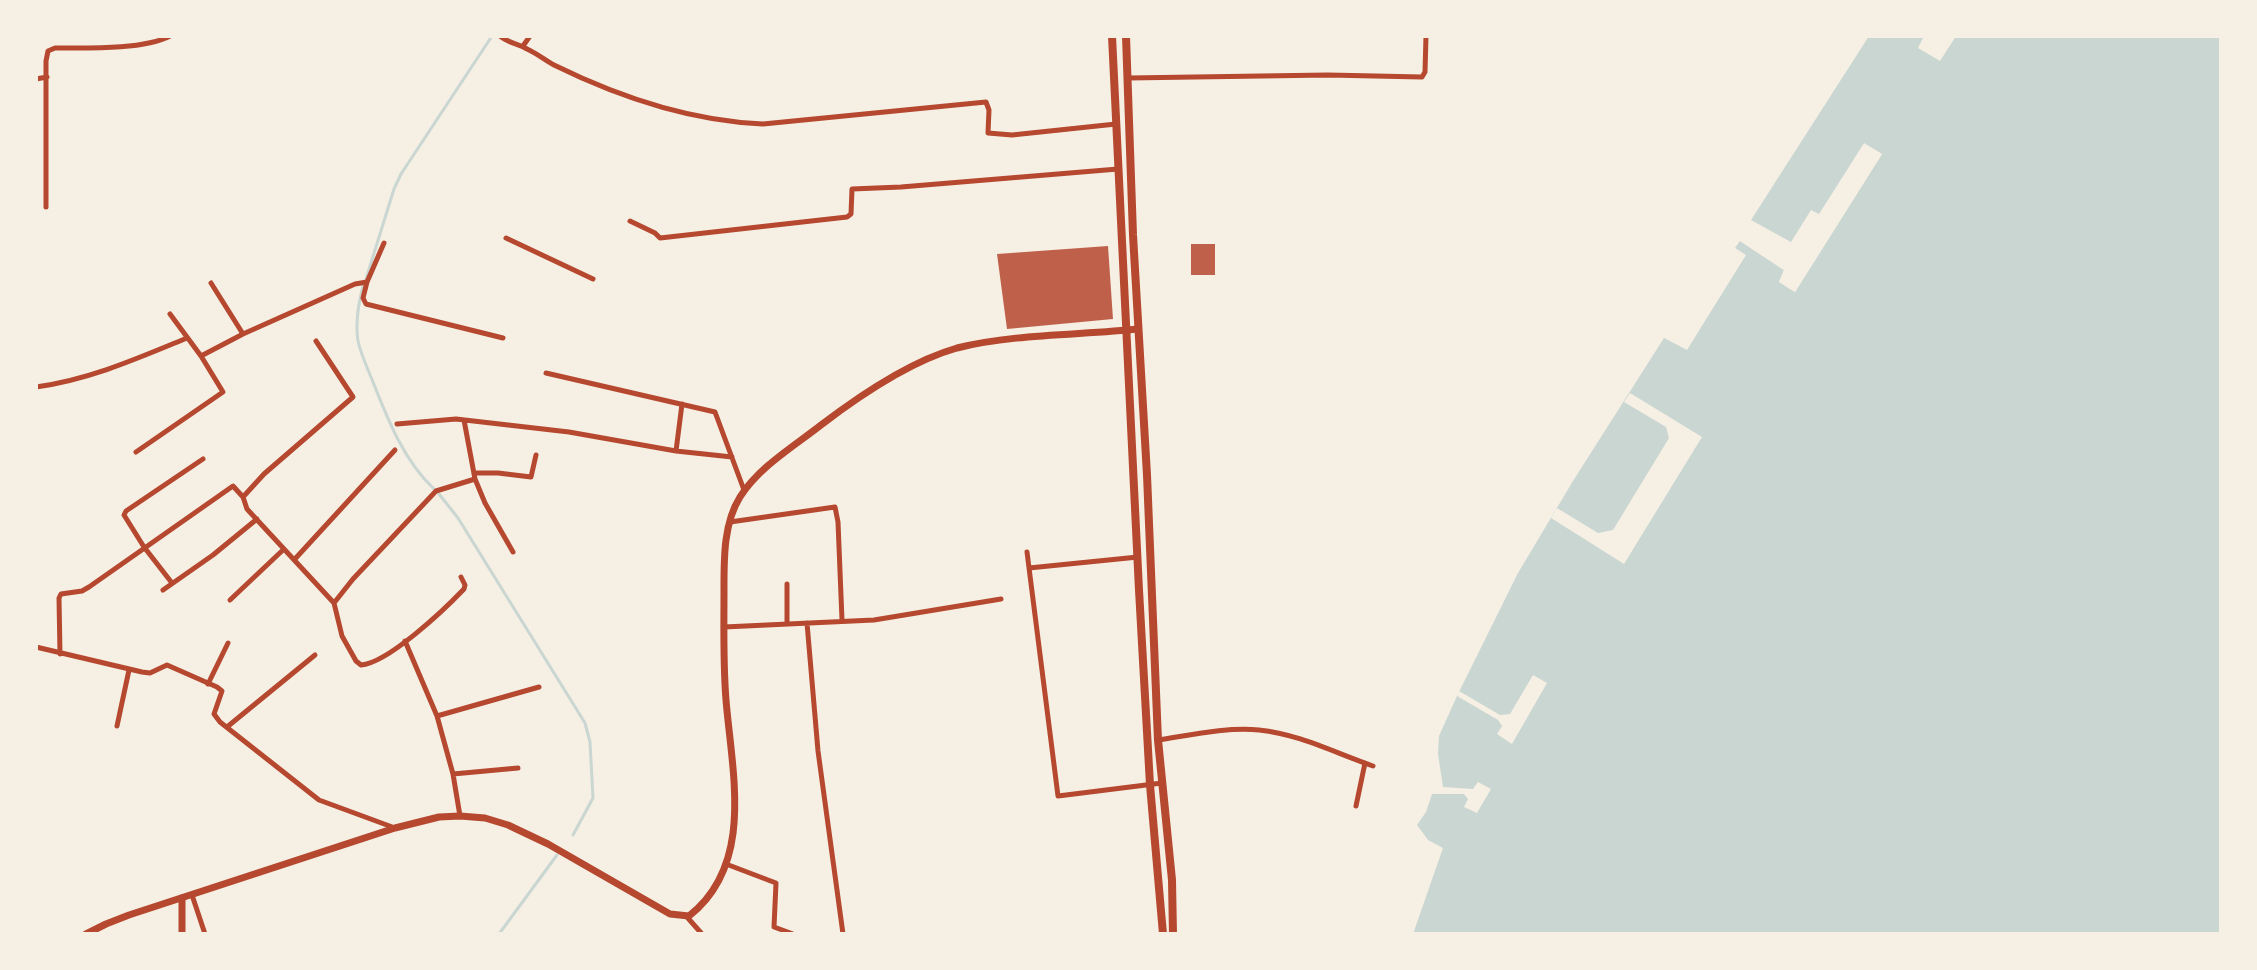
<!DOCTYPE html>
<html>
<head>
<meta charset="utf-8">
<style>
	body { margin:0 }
	#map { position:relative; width:2257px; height:970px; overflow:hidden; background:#f6efe4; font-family:Roboto,sans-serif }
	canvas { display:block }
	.frame { position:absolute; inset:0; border:38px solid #f6efe4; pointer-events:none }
</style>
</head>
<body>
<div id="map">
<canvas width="2257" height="970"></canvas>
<div class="frame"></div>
</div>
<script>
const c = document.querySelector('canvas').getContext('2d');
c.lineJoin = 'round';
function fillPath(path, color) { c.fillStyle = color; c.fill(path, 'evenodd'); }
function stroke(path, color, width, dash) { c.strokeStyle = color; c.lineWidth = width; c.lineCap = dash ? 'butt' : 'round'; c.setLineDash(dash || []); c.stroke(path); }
fillPath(new Path2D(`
	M1869 36H1924L1918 48 1940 61 1956 36H2221V934H1413L1443 848 1428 840 1417 825 1426 812 1432 794H1464L1468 799 1464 807 1477 813 1491 789 1478 782 1473 789 1443 787 1438 754 1439 736 1457 696 1518 573 1573 481 1664 338 1687 350 1746 255 1735 248 1740 241 1784 270 1779 282 1795 292 1882 154 1864 144 1819 214 1811 210 1791 242 1751 220Z`), '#c9d6d2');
fillPath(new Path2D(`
	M1864 143 1882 154 1795 292 1779 282 1784 270 1740 241 1742 238 1787 267 1788 271 1784 281 1794 287 1876 155 1865 149 1822 216 1817 218Z
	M1630 393 1702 437 1624 564 1551 518 1557 508 1598 533 1613 530 1669 438 1666 427 1624 402Z
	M1533 675 1547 683 1512 744 1497 734 1502 726 1498 720 1457 696 1459 691 1500 715 1510 714Z`), '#f6efe4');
stroke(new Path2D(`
	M366 279 394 189 401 174 492 36
	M363 286C358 305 355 322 358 341 361 355 368 369 373 382 388 420 404 461 434 489
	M439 494 458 518 585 723 590 742 593 798 573 835
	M499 934 557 855`), '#c9d6d2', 3);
fillPath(new Path2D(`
	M1191 244H1215V275H1191Z
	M1108 246 1113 319 1007 329 997 254Z`), '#bf614a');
stroke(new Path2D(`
	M500 36C510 44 517 43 527 49 536 53 545 60 554 65 619 97 690 121 763 124L986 102 989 110 988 133 1012 135 1116 124
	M523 46 530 36
	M1128 78 1328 75 1422 77 1425 72 1426 36
	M36 79 47 77
	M46 207V61L48 51 55 48C85 48 144 50 170 36
	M630 221 655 233 660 238 847 217 851 214 852 189 901 187 1118 169
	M506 238 593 279
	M384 243 367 282 363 298 366 304 503 338
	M211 283 243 334
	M201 356 243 334 355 284 367 282
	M546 373 715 412 744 490
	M36 387C91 379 136 359 187 338
	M464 420 475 479 485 503 513 552
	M397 424 456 419 569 432 676 451 682 404
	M676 451 732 457
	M136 452 223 392 201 356 170 314
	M474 473H498L531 477 536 455
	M243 497 264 474 353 397 316 341
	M730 522 835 507 838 522 842 620
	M1027 552 1058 796 1162 783
	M294 560 395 450
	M1029 568 1138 557
	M172 583 144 547 124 515 126 511 203 459
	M163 590 213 555 257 519
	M230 600 284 549
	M334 603 353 579 436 491 475 479
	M807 623 818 751 843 934
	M787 624V584
	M724 627 874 620 1001 599
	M405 641 437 716 453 774 460 816
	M36 647 142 672 150 673 167 665 217 687 222 691 214 714 220 722 319 800 395 828
	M60 654 59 598 61 594 82 591 89 587 233 486 243 497 247 509 334 603 342 636 356 661 361 665C388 663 444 610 464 589L465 585 461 577
	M208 684 228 643
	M437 716 539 687
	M117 726 129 670
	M227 727 315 655
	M1158 740C1191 735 1226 727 1259 730 1299 734 1335 753 1373 766
	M453 774 518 768
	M1356 806 1365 763
	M726 864 776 883 774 927 793 934
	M192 895 205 934
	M687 917 702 934`), '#b5482f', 5);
stroke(new Path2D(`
	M86 934 106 924 129 915 395 828 439 817 460 816 485 818 508 825 548 844 670 914 689 916C755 864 732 773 726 700 723 664 724 628 724 592 724 561 723 524 740 497 759 467 793 447 821 425 859 396 911 361 957 348 1012 334 1081 335 1138 329`), '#b5482f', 7);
stroke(new Path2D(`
	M182 898V934`), '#b5482f', 7);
stroke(new Path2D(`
	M1112 36 1139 590 1150 785 1163 934
	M1126 36 1133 235 1147 475 1158 740 1172 880 1173 934`), '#b5482f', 8);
</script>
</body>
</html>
